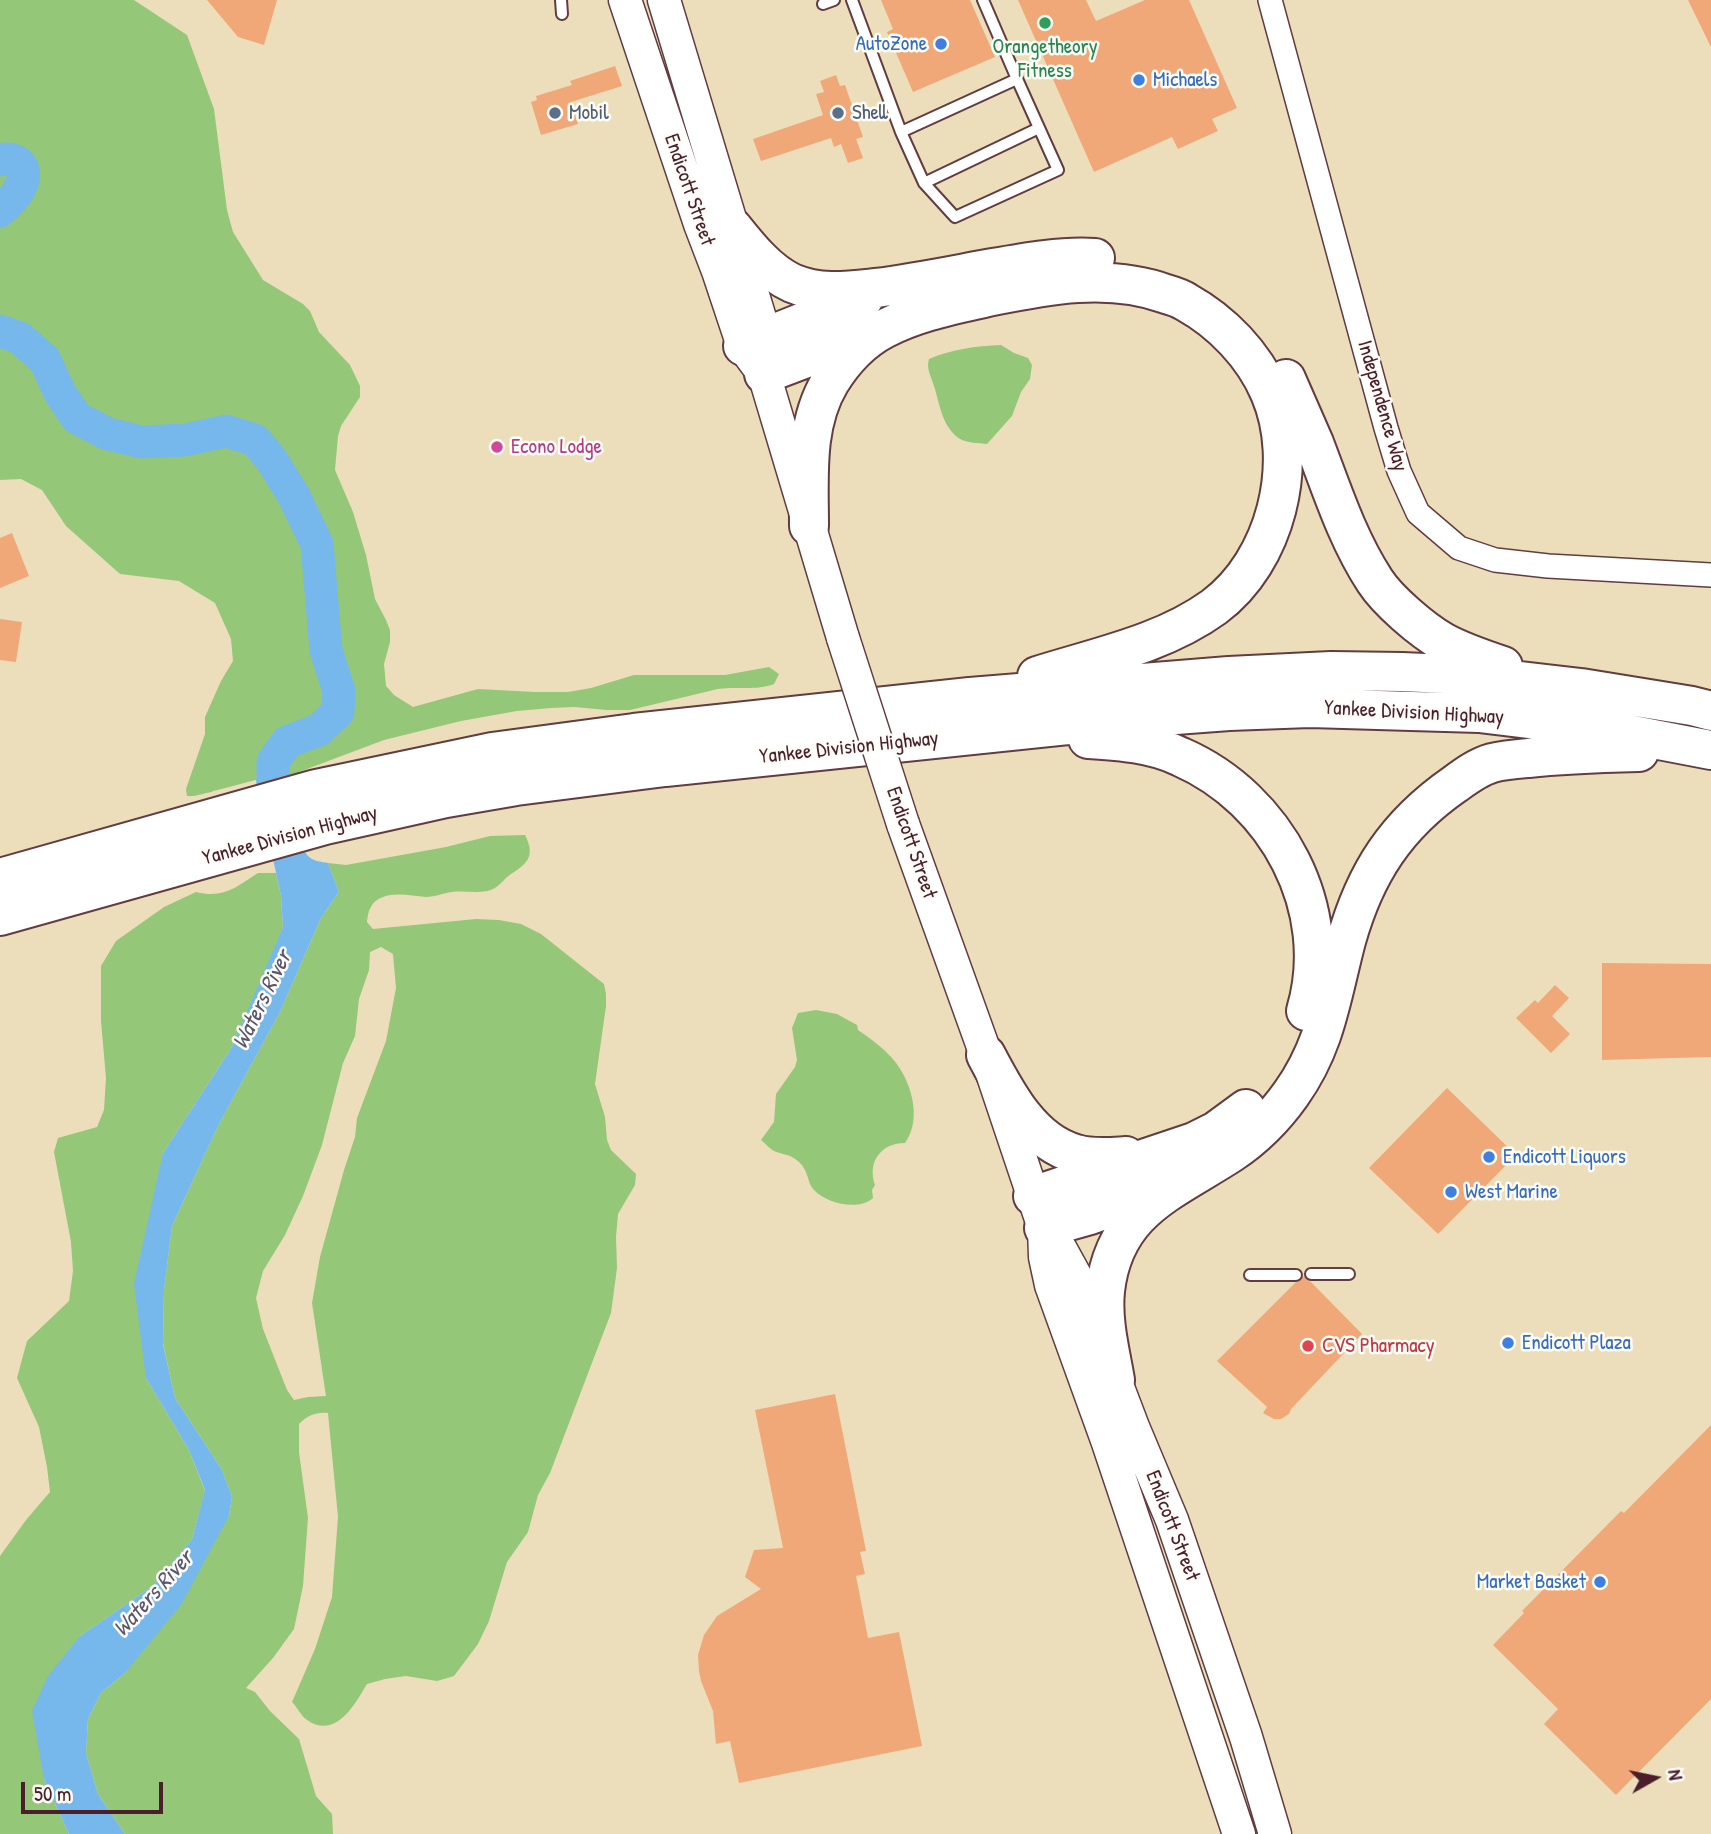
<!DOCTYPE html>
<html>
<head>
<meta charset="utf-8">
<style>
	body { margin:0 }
	#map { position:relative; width:1711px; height:1834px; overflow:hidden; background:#ecdebb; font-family:"Patrick Hand",sans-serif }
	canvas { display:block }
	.north { position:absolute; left:1620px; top:1743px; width:70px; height:70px; -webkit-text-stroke:5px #fdfcf7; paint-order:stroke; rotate:81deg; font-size:19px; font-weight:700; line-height:28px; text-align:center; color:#4a1f2b }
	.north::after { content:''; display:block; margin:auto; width:24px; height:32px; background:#4a1f2b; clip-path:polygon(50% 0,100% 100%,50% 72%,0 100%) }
	.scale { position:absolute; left:21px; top:1782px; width:142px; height:32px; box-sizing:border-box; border:4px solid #4a1f2b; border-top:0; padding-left:9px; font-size:21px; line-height:24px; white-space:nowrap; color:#4a1f2b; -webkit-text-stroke:5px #fdfcf7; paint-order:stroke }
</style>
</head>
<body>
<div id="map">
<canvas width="1711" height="1834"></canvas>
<div class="north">N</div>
<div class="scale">50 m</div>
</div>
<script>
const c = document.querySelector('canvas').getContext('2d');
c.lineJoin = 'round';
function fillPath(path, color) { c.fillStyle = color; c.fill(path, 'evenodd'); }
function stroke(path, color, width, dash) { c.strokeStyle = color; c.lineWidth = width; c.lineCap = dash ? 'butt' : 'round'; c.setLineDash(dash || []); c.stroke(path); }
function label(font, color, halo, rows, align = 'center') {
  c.font = font + ' "Patrick Hand",sans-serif'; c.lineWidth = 5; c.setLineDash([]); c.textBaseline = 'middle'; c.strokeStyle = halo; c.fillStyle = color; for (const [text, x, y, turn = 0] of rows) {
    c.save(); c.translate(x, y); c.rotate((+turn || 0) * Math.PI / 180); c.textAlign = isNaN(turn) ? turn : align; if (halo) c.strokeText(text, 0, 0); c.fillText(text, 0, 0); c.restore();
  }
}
fillPath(new Path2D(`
	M0 0H134L187 35 214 109 227 210 233 232 263 280 303 304 310 311 319 332 350 365 360 386V397L341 426 338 436 335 470 353 512 366 555 375 599 386 620 390 630V642L384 664 386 686 394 695 413 707 478 689 535 692H568L591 688 634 675H725L769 667 779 674 774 684C756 691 737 686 718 689L630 710H607L574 707 551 708 517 711 461 721 384 740 299 772 295 776C267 774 241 785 213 791L212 792C203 793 196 797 187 796L186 789 205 734V717L221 681 233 661 231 639 215 603 179 581 120 574 66 526 42 490 21 479 0 480Z
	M1001 345 1014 353 1028 358 1032 365 1030 379 1021 392 1012 416 987 444C979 443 967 443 960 439 942 427 940 405 934 386 931 376 926 369 929 359 953 349 975 346 1001 345Z
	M525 835C535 855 529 863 511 874 505 878 501 884 495 888 483 895 466 890 452 892 443 893 435 897 426 897 412 896 396 892 383 897 371 901 368 911 367 922L373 929 476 919 499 920 521 924 541 934 604 984 606 994V1006L595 1084 605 1117 607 1140 611 1150 636 1174 635 1185 618 1214 616 1237 617 1268 611 1313 550 1473 538 1495 528 1532 507 1562 489 1621 478 1644 454 1676 437 1681 406 1676 385 1679 367 1684C355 1704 336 1740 307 1720 301 1716 297 1707 292 1702L315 1649 332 1597 338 1517 328 1413C316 1412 308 1415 299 1424V1452L308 1518 303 1586 294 1629 273 1658 246 1688 255 1692 270 1711 299 1739 316 1796 332 1814 333 1834H125L98 1794 86 1753 88 1719 101 1693 126 1672 229 1516 232 1496 221 1468 175 1398 163 1343 164 1290 172 1226 219 1124 280 1012 321 918 339 892 328 863 346 865 446 847 490 836ZM381 947 393 954 396 988 386 1041 357 1118 355 1137 344 1170 320 1257 312 1303 326 1396 308 1397 294 1400 287 1390 263 1329 256 1298 263 1271 285 1235 303 1196 322 1145 343 1063 355 1036 359 999 369 970 370 952Z
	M258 873H276L281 896 283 927 269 963 232 1047 163 1153 146 1378 189 1450 205 1491 192 1539 154 1585 80 1636 44 1779 69 1834H0V1556L26 1520 50 1492 47 1467 39 1427 17 1378 27 1341 69 1301 73 1271 71 1242 54 1152 58 1138 97 1127 104 1110 106 1078 101 1021V966L116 941 164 907 196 892C224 899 236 887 258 873Z
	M816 1010 837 1014 857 1025 858 1030C870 1038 882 1047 892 1058 911 1079 923 1119 905 1143 881 1143 867 1162 875 1185L872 1190 873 1198C859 1211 827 1204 814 1190 807 1183 809 1171 799 1162 791 1154 783 1155 774 1151 770 1149 765 1143 761 1140L774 1122 776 1094 795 1067 797 1060 792 1028 798 1013Z`), '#95c778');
fillPath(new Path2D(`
	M281 775 295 776C297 792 299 844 307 855 312 861 322 862 328 863L339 892 321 918 280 1012 219 1124 172 1226 164 1290 163 1344 175 1398 221 1468 232 1496 229 1516 181 1605 126 1672 101 1693 88 1719 86 1753 98 1794 125 1834H69L44 1779 32 1711 48 1676 80 1636 154 1585 192 1539 205 1490 189 1450 146 1378 134 1284 163 1153 232 1047 283 927 281 896 256 780Z`), '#76b8eb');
stroke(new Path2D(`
	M0 160C13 156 27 164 23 180 20 192 9 204 0 211
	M0 331 20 338 45 360 60 393 77 418 108 434 142 442 185 440 226 431 255 440 271 459 294 496 317 544 326 650 339 691 338 712 319 730 287 742 273 762V786L281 822`), '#76b8eb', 33);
fillPath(new Path2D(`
	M207 0H277L264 45 238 37Z
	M881 0H970L995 57 913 92 887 32 893 29Z
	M1018 0H1086L1096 21 1145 0H1189L1237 108 1212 119 1218 131 1178 149 1172 137 1094 172Z
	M1688 0H1711V47Z
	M615 66 622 86 571 102 578 124 541 135 531 102 537 100 536 96 572 85 570 81Z
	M836 75 840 86 845 85 863 137 856 139 863 158 848 163 841 144 834 147 831 138 761 161 753 139 823 115 816 94 824 92 820 81Z
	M12 533 29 576 0 588V538Z
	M0 619 22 622 16 662 0 660Z
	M1602 963 1711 964V1057L1602 1060Z
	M1555 985 1569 998 1552 1016 1570 1034 1551 1053 1516 1018 1535 1000 1538 1003Z
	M1447 1088 1516 1155 1438 1234 1369 1168Z
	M1304 1276 1307 1280 1311 1282 1362 1334 1291 1409 1289 1414 1281 1419H1274L1263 1413 1267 1407 1217 1361 1295 1283 1300 1281Z
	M835 1394 866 1551 860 1552 865 1574 856 1576 868 1638 899 1632 922 1746 739 1783 730 1741 716 1744 713 1711 701 1681 699 1671 698 1655 704 1635 717 1616 761 1589 745 1577 754 1550 783 1548 755 1410Z
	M1711 1425V1699L1616 1795 1544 1724 1558 1709 1493 1645 1524 1613 1522 1611 1621 1511 1624 1513Z`), '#f0a879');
const lane = new Path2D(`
	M561 0 562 14
	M852 0 901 132 1017 79 983 0
	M823 4 834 0
	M901 132 924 183 955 217 1058 170 1017 79
	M924 183 1039 128
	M1311 1274H1349
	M1250 1275H1296`);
const street = new Path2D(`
	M1270 0 1386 428 1399 471 1418 513 1459 548 1495 560 1548 566 1711 575`);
const secondary = new Path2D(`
	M625 0 700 224 718 271 743 346 757 365
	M664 0 766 338 764 374 843 638
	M903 824 986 1055 1044 1228 1045 1257 1051 1285 1107 1440 1239 1834
	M1045 1230 1060 1248 1076 1277 1133 1427 1172 1520 1246 1737 1275 1834`);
const highway = new Path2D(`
	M733 228C749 248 768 272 792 283 820 295 847 291 876 288 916 283 954 275 993 268 1027 262 1061 256 1095 258
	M743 346 864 298
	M764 374 867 335
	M1286 379C1295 400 1305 422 1314 443 1332 490 1347 538 1375 581 1388 601 1422 630 1443 642 1461 652 1482 659 1503 666
	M809 526C809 478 804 425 830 382 843 361 861 341 884 329 916 312 953 305 988 297 1047 285 1108 273 1166 294 1173 296 1180 298 1186 302 1222 322 1254 355 1270 393 1300 463 1276 561 1214 607 1163 644 1097 657 1037 676
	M1088 739C1119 741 1152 743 1181 757 1277 799 1336 909 1306 1011
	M0 878 316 789 492 752 634 733 970 697 1229 676 1331 671 1402 672 1469 675 1581 688 1692 706 1711 711
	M0 916 325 825 446 798 516 786 665 767 1135 718 1229 711 1310 708 1479 713 1586 726 1711 750
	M986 1055C1006 1093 1031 1142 1076 1154 1092 1159 1110 1157 1126 1156
	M1033 1196 1194 1142 1216 1131 1246 1109
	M1044 1228 1090 1215 1158 1190
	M1115 1380C1110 1351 1102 1321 1105 1291 1114 1210 1171 1192 1231 1153 1255 1137 1274 1118 1291 1094 1326 1045 1331 998 1346 941 1365 873 1396 825 1455 784 1466 776 1478 767 1492 763 1503 760 1516 759 1528 758 1565 754 1602 753 1639 752`);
stroke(lane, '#623c41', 14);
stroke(street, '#623c41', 26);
stroke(secondary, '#623c41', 35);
stroke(highway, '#623c41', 42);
stroke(lane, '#fff', 10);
stroke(street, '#fff', 23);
stroke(secondary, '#fff', 32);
stroke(highway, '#fff', 38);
const secondaryBridge = new Path2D(`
	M843 638 903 824`);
stroke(secondaryBridge, '#623c41', 35, []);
stroke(secondaryBridge, '#fff', 32);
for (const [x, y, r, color] of [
	[1045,23,7,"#2e9e5b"],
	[941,44,7,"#3f7fe0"],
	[1139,80,7,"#3f7fe0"],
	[555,113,7,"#5c6f8a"],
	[838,113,7,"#5c6f8a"],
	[497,447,7,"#d1479c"],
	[1489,1157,7,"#3f7fe0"],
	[1451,1192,7,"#3f7fe0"],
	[1508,1343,7,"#3f7fe0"],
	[1308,1346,7,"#e0444e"],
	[1600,1582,7,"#3f7fe0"]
]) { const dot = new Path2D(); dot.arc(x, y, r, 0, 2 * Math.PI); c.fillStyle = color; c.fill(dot); stroke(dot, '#fdfcf7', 2.5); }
label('21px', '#366cbe', '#fdfcf7', [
	["AutoZone",927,44,"right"],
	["Michaels",1153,80],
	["Endicott Liquors",1503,1157],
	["West Marine",1465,1192],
	["Endicott Plaza",1522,1343],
	["Market Basket",1586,1582,"right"]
], 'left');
label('21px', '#27864d', '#fdfcf7', [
	["Orangetheory",1045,47],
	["Fitness",1045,71]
]);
label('21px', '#4e5e75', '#fdfcf7', [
	["Mobil",569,113],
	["Shell",852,113]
], 'left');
label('21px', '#4a1f2b', '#fdfcf7', [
	["Endicott Street",689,190,71],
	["Independence Way",1382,406,74],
	["Yankee Division Highway",1414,713,3],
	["Yankee Division Highway",849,748,-6],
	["Yankee Division Highway",290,836,-15],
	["Endicott Street",911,843,71],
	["Endicott Street",1172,1526,69]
]);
label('21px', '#b23c85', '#fdfcf7', [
	["Econo Lodge",511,447]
], 'left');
label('21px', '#be3a42', '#fdfcf7', [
	["CVS Pharmacy",1322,1346]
], 'left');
label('italic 23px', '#59556e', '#fdfcf7', [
	["Waters River",263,1000,-64],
	["Waters River",154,1594,-48]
]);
</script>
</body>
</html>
